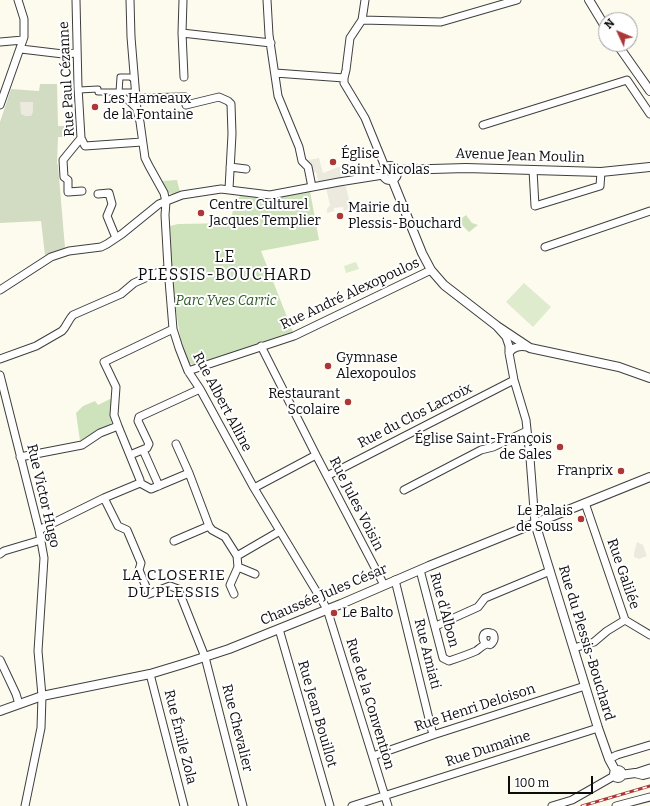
<!DOCTYPE html>
<html>
<head>
<meta charset="utf-8">
<style>
	body { margin:0 }
	#map { position:relative; width:650px; height:806px; overflow:hidden; background:#fdfbee; font-family:Bitter,serif }
	canvas { display:block }
	.north { position:absolute; left:598px; top:12px; width:40px; height:40px; box-sizing:border-box; background:#fff; border:1px solid #9e9e9e; border-radius:50%; rotate:314deg; font-size:11px; font-weight:700; line-height:16px; text-align:center; color:#0c0c0c }
	.north::after { content:''; display:block; margin:auto; width:14px; height:18px; background:#ab3736; clip-path:polygon(50% 0,100% 100%,50% 72%,0 100%) }
	.scale { position:absolute; left:508px; top:776px; width:85px; height:18px; box-sizing:border-box; border:2px solid #0c0c0c; border-top:0; padding-left:5px; font-size:12px; line-height:14px; white-space:nowrap; color:#0c0c0c; -webkit-text-stroke:3px #fff; paint-order:stroke }
</style>
</head>
<body>
<div id="map">
<canvas width="650" height="806"></canvas>
<div class="north">N</div>
<div class="scale">100 m</div>
</div>
<script>
const c = document.querySelector('canvas').getContext('2d');
c.lineJoin = 'round';
function fillPath(path, color) { c.fillStyle = color; c.fill(path, 'evenodd'); }
function stroke(path, color, width, dash) { c.strokeStyle = color; c.lineWidth = width; c.lineCap = dash ? 'butt' : 'round'; c.setLineDash(dash || []); c.stroke(path); }
function label(font, color, halo, rows, align = 'center') {
  c.font = font + ' Bitter,serif'; c.lineWidth = 4; c.setLineDash([]); c.textBaseline = 'middle'; c.strokeStyle = halo; c.fillStyle = color; for (const [text, x, y, turn = 0] of rows) {
    c.save(); c.translate(x, y); c.rotate((+turn || 0) * Math.PI / 180); c.textAlign = isNaN(turn) ? turn : align; if (halo) c.strokeText(text, 0, 0); c.fillText(text, 0, 0); c.restore();
  }
}
fillPath(new Path2D(`
	M177 180 180 192 171 194 167 192 162 181Z
	M310 191 319 240 261 251 293 332 194 365 188 363 181 342 169 267 168 245H171L170 226 178 224 233 223 231 222 234 203 241 195 270 198Z
	M466 215 472 223 478 225 469 232 458 221Z
	M112 398V421L110 426 84 440 80 441 76 413 83 406 95 401 98 405Z`), '#cee3bc');
fillPath(new Path2D(`
	M40 84H57L58 126H64V137H58L57 164 58 165 65 248 45 255 41 221 0 223V122L11 89 39 91Z`), '#d2dcc2');
fillPath(new Path2D(`
	M356 262 359 269 346 273 344 266Z
	M524 283 551 307 533 327 506 302Z`), '#dfebcd');
fillPath(new Path2D(`
	M20 102H33V112L31 116H25L21 114Z
	M319 158 323 173 341 166 342 178 319 184 316 172 312 173 303 161Z
	M342 185 346 187 351 208 344 211 343 207 334 208V211L327 213V209L330 205 326 188Z
	M637 542 643 545 647 556 639 559 634 557V553Z`), '#ece9de');
const pedestrian = new Path2D(`
	M133 79 130 77H120L119 92 137 110
	M79 90 98 89V92H135`);
const minor = new Path2D(`
	M76 0 78 87 81 138 85 146 142 142
	M130 0 131 37 137 110 140 122 145 158 149 166 164 193 166 202 165 215 168 268 173 329 179 348 188 371 200 389 254 488 327 609 388 806
	M183 0 182 33 184 77
	M267 0 269 35 278 96 299 147 302 161 308 167 312 187
	M365 0 362 20 350 38 346 70 344 78V83L365 118 385 167
	M362 20 441 22 517 0
	M182 33 271 43
	M0 42 23 40
	M21 49 63 54 77 53
	M275 73 344 78
	M135 98 185 97 186 105 219 97 228 101 231 104 232 134 229 189
	M0 105 24 37V19L18 0
	M483 125 627 80 650 114
	M81 138 63 160 64 177 68 180V192L82 191
	M230 167 246 169
	M533 170 535 206 600 186 601 172
	M98 194 109 193 112 204 107 216 116 238
	M545 247 650 211
	M0 290 51 257 69 251 101 247 107 244 122 234 159 204 182 195 221 189 270 195 339 182 383 175
	M498 328 506 337 509 346V353L514 380 526 420 530 458 535 523
	M261 346 316 455
	M509 353C514 346 520 346 528 347
	M0 359 36 346 62 331C67 326 68 320 73 315L121 294 134 283 168 268
	M188 371 294 336 431 270
	M0 375 39 530 44 558 38 651 42 696 41 728 25 806
	M176 444 189 473
	M143 450 159 486
	M130 455 147 448 149 444 138 421 139 417 200 389
	M20 457 82 445 100 433 118 426 114 415 116 387 104 362 173 329
	M327 476 514 380
	M140 483 151 489 189 473 209 526 212 530 225 537 237 556 280 531
	M254 488 316 455 384 585
	M404 490 481 450 493 447 527 431
	M104 498 118 526 127 530 141 563 139 570 149 594 170 586 178 589 205 657 243 806
	M585 503 625 620
	M39 530 104 498 140 483V480L118 426
	M174 541 209 526
	M0 554 4 551 41 540
	M238 567 255 574
	M420 570 443 658 449 661C458 658 467 655 476 651 479 649 483 645 487 644 491 644 489 646 492 643 495 640 495 634 491 633 482 630 481 640 486 644
	M395 580 433 735
	M234 594 230 585 238 567 237 556
	M625 620 650 635
	M436 626 478 607 485 598 550 571
	M279 629 330 806
	M574 648 594 642 607 631 625 620
	M0 660 16 694 19 704
	M150 674 184 806
	M373 756 433 735 585 686
	M609 759 617 755 650 745
	M635 773 650 768
	M352 806 598 728
	M552 806 572 800 614 776
	M616 806 650 797`);
const tertiary = new Path2D(`
	M589 0 606 28
	M617 44 650 91
	M383 173a7 7 0 1 1 14 0a7 7 0 1 1-14 0Z
	M397 170 466 168 601 172 650 167
	M392 179 422 253 431 270 444 285 497 326 530 348 619 367 650 378
	M535 523 598 728 609 759 615 770
	M0 711 42 696 150 674 183 664 229 649 341 604 429 566 650 477
	M614 774a4 4 0 1 1 8 0a4 4 0 1 1-8 0Z
	M621 775 635 773 643 775 650 773`);
stroke(pedestrian, '#3f3f3f', 7);
stroke(minor, '#3f3f3f', 9);
stroke(tertiary, '#3f3f3f', 10);
stroke(pedestrian, '#fff', 5);
stroke(minor, '#fff', 7);
stroke(tertiary, '#fff', 8);
const rail = new Path2D(`
	M582 806 650 786`);
stroke(rail, '#ab3736', 3);
stroke(rail, '#fff', 1.5, [4.5]);
for (const [x, y, r, color] of [
	[95,107,4,"#ab3736"],
	[333,162,4,"#ab3736"],
	[201,213,4,"#ab3736"],
	[340,216,4,"#ab3736"],
	[328,366,4,"#ab3736"],
	[348,402,4,"#ab3736"],
	[560,447,4,"#ab3736"],
	[621,471,4,"#ab3736"],
	[581,519,4,"#ab3736"],
	[334,613,4,"#ab3736"]
]) { const dot = new Path2D(); dot.arc(x, y, r, 0, 2 * Math.PI); c.fillStyle = color; c.fill(dot); stroke(dot, '#fff', 1.5); }
label('14px', '#0c0c0c', '#fff', [
	["Rue Paul Cézanne",67,79,-93],
	["Avenue Jean Moulin",520,156,2],
	["Rue André Alexopoulos",350,294,-25],
	["Rue Albert Alline",222,402,62],
	["Rue du Clos Lacroix",415,416,-27],
	["Rue Victor Hugo",43,496,77],
	["Rue Jules Voisin",356,504,63],
	["Rue Galilée",623,574,71],
	["Chaussée Jules César",324,595,-23],
	["Rue d'Albon",444,610,75],
	["Rue du Plessis-Bouchard",586,643,73],
	["Rue Amiati",427,654,76],
	["Rue de la Convention",370,704,73],
	["Rue Henri Deloison",475,708,-18],
	["Rue Jean Bouillot",317,714,74],
	["Rue Chevalier",237,728,76],
	["Rue Émile Zola",180,737,76],
	["Rue Dumaine",488,749,-18]
]);
label('14px', '#0c0c0c', '#fff', [
	["Les Hameaux",103,99],
	["de la Fontaine",103,115],
	["Église",341,154],
	["Saint-Nicolas",341,170],
	["Centre Culturel",209,205],
	["Jacques Templier",209,221],
	["Mairie du",348,208],
	["Plessis-Bouchard",348,224],
	["Gymnase",336,358],
	["Alexopoulos",336,374],
	["Restaurant",340,394,"right"],
	["Scolaire",340,410,"right"],
	["Église Saint-François",552,439,"right"],
	["de Sales",552,455,"right"],
	["Franprix",613,471,"right"],
	["Le Palais",573,511,"right"],
	["de Souss",573,527,"right"],
	["Le Balto",342,613]
], 'left');
label('italic 14px', '#2d5c25', '#fff', [
	["Parc Yves Carric",226,301]
]);
c.letterSpacing = '1px';
label('15px', '#0c0c0c', '#fff', [
	["LA CLOSERIE",174,576],
	["DU PLESSIS",174,593]
]);
c.letterSpacing = '0px';
c.letterSpacing = '1px';
label('16px', '#0c0c0c', '#fff', [
	["LE",225,258],
	["PLESSIS-BOUCHARD",225,276]
]);
c.letterSpacing = '0px';
</script>
</body>
</html>
